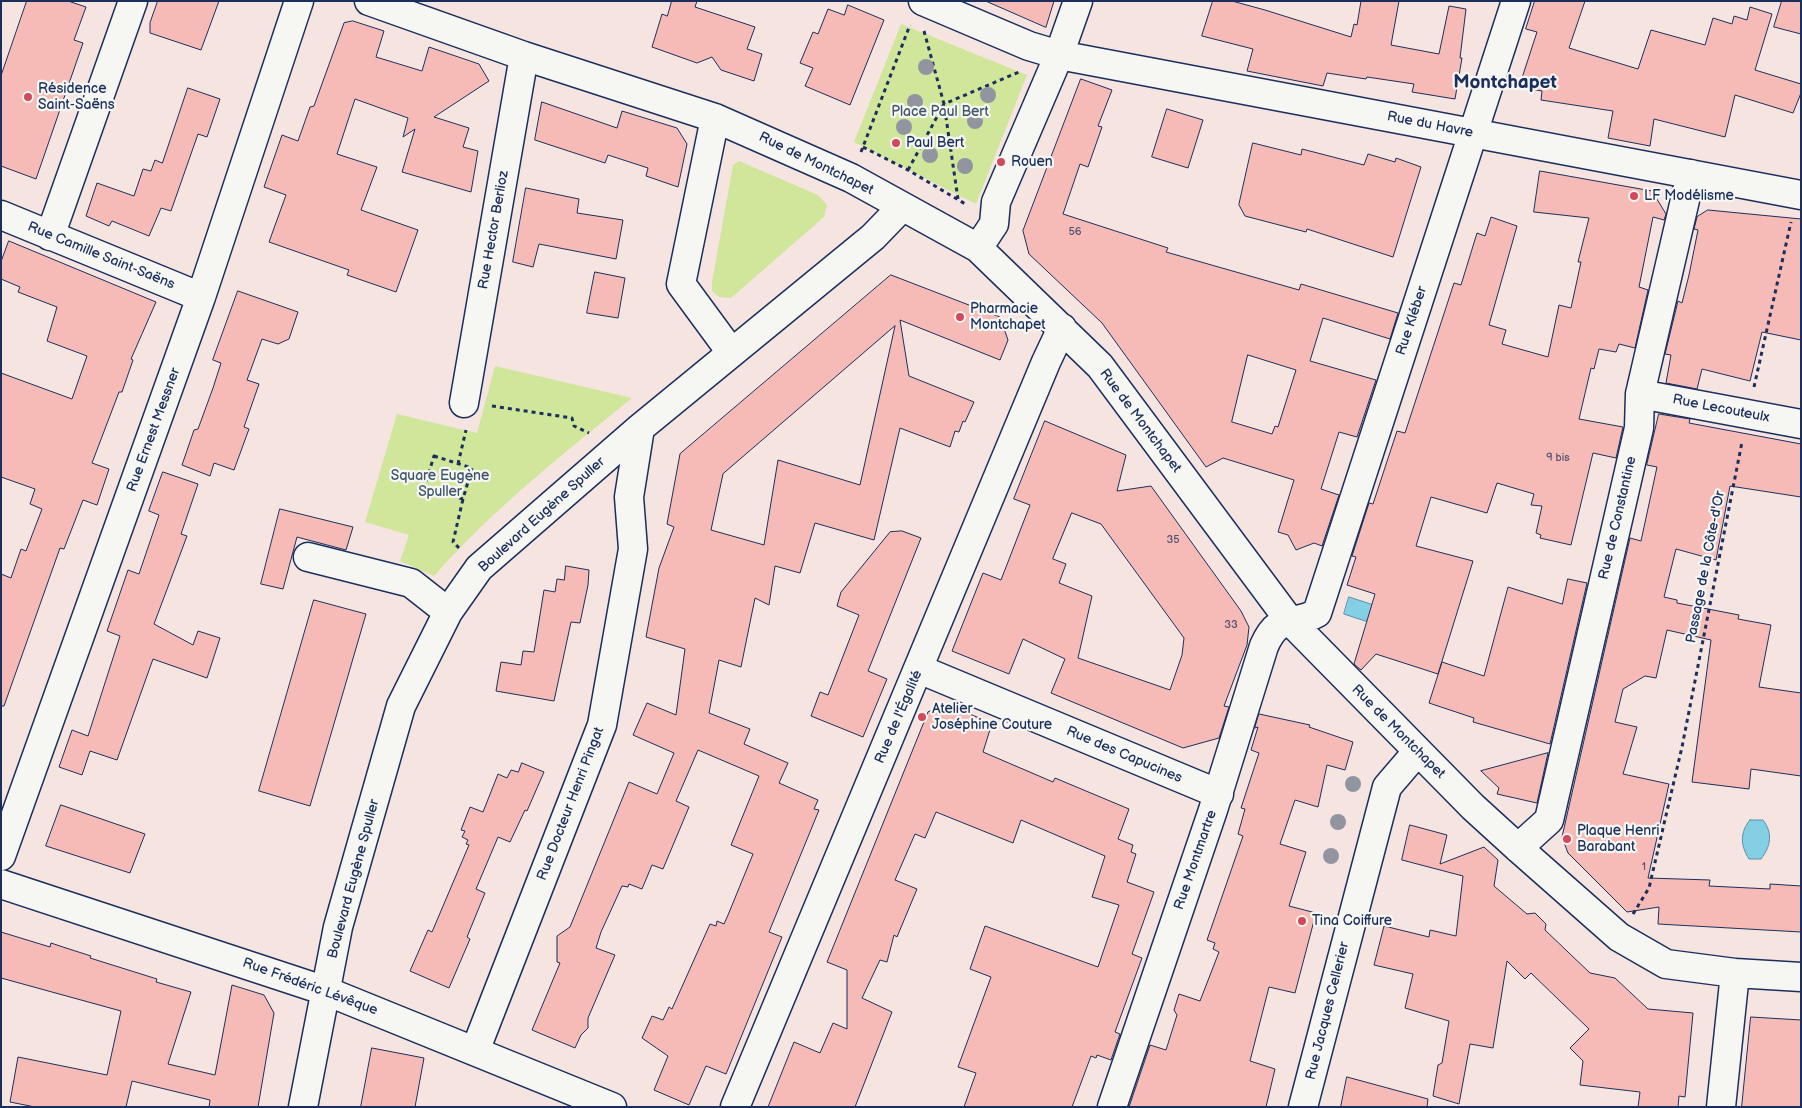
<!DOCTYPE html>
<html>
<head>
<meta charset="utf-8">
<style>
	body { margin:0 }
	#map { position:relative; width:1802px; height:1108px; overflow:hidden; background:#f6e4e0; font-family:"Balsamiq Sans",sans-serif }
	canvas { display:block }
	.frame { position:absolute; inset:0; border:2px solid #1b2f5e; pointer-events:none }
</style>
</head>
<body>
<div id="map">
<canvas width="1802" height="1108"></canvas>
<div class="frame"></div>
</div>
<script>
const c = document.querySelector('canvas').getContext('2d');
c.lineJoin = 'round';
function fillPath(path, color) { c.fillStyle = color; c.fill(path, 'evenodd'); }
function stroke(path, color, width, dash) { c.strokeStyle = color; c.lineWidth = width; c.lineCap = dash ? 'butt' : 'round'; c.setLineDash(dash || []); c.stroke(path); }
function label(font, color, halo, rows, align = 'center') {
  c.font = font + ' "Balsamiq Sans",sans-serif'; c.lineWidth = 4.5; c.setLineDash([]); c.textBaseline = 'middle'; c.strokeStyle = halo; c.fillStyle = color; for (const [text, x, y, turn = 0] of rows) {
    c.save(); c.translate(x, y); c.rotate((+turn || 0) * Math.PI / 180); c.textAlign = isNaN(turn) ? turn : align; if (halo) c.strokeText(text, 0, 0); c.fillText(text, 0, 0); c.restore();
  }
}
fillPath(new Path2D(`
	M901 24 1027 75 976 204 854 142Z
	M739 161 818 195 827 205 824 217 731 298 719 297 712 291V282L733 165Z
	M495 366 632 398C563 454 493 509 434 576L400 561 409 535 365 522 397 414 477 433Z`), '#cfe69b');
const water = new Path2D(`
	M1349 597 1377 606 1371 623 1344 614Z
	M1750 820H1763C1773 833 1771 846 1761 859H1749C1740 845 1740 832 1750 820Z`);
fillPath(water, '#84cfe4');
stroke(water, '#5a8fae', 1);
const building = new Path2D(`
	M27 1H68L86 7 74 40 83 43 36 179 1 166V76Z
	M158 1H219L201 50 150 33V23Z
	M672 1H697L695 7 755 27 747 49 762 54 754 81 721 70 712 57 697 63 652 47 662 14 667 16Z
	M986 1H1054L1046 27Z
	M1213 1H1232L1265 10 1351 37 1354 24 1357 25 1361 1H1399L1391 45 1439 54 1449 6 1466 9 1460 58H1462L1455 99 1412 92 1414 84 1367 77 1366 79 1327 73 1323 86 1247 71 1253 49 1202 36Z
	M1535 1H1585L1569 48 1638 69 1651 30 1705 45 1713 18 1732 24 1734 16 1747 20 1750 7 1772 14 1755 70 1801 84V93L1793 113 1735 95 1725 137 1654 119 1650 146 1608 138 1613 111 1541 100 1542 91 1519 87 1537 32 1526 29Z
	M1782 1H1801V34L1774 27Z
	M848 5 884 20 850 105 805 86 813 68 800 63 813 32 818 34 828 9 844 15Z
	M353 21 384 31 376 57 422 71 429 47 479 64 489 81 434 117 469 128 463 147 478 151 471 192 402 172 415 129 403 137 408 118 355 99 337 154 377 167 361 210 418 230 396 292 347 275 349 270 269 242 286 195 264 187 282 135 298 141 310 107 314 106 344 23Z
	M1081 79 1112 90 1098 126 1102 127 1088 167 1080 164 1063 214 1168 248 1166 252 1299 290 1301 284 1398 313 1390 339 1323 318 1310 361 1376 380 1357 437 1339 432 1321 489 1339 495 1322 546 1314 543 1296 550 1288 535 1278 532 1294 480 1223 458 1206 467 1102 323 1029 254 1023 231ZM1248 355 1296 370 1278 427 1275 426 1272 434 1232 422Z
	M188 88 220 99 207 137 198 134 171 211 161 208 149 236 112 221 109 226 86 216 97 183 134 196 143 169 151 171 155 160 162 163Z
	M542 102 617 128 622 111 677 128 687 144 678 187 646 176 648 168 608 155 605 163 535 140Z
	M1167 109 1203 120 1188 168 1152 157Z
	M1253 143 1301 155 1302 149 1364 165 1368 154 1395 162 1396 158 1421 167 1393 257 1307 229 1306 232 1245 216 1239 205Z
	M1540 171 1652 191 1666 214 1664 220 1653 217 1639 287 1648 290 1635 348 1619 344 1616 352 1599 349 1594 369 1591 368 1579 419 1623 427 1616 458 1593 453 1571 545 1540 538 1541 535 1536 533 1542 506 1531 505 1534 494 1497 483 1487 513 1431 497 1416 546 1473 561 1438 674 1376 654 1361 670 1354 664 1375 594 1347 585 1356 557 1352 556 1369 503 1373 504 1397 431 1405 433 1454 283 1461 285 1477 233 1485 236 1491 217 1517 226 1489 325 1506 330 1502 344 1548 357 1559 305 1571 308 1581 262H1578L1589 218 1534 212Z
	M526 188 579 199 577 213 623 220 616 259 539 244 533 267 513 262Z
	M1708 210 1801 219V340L1762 332 1750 381 1702 369 1697 389 1666 383 1671 355 1665 354 1678 301 1682 303 1689 275 1698 230 1694 229 1697 217Z
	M9 241 156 302 131 359 133 360 122 392H119L92 463 109 469 97 505 83 500 64 549 60 548 4 706H1V574L11 578 21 549 26 551 42 509 30 504 35 489 1 477V373L72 399 87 356 47 341 57 307 18 292 20 287 1 279V262Z
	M595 272 625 278 618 318 587 313Z
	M891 275 1000 317 1008 340 1000 360 900 320 909 376 974 402 965 422 963 421 959 432 955 431 950 447 900 428 874 540 815 523 800 573 775 566 769 605 755 598 741 667 719 660 709 713 750 729 744 744 788 763 779 783 818 800 814 809 819 810 769 932 782 937 726 1074 706 1066 689 1105 654 1090 668 1056 642 1038 652 1016 663 1020 669 1007 672 1009 710 924 716 926 717 921 724 924 728 915 753 854 731 845 759 776 698 750 676 801 689 807 663 869 652 865 642 889 629 884 628 887 622 886 601 932 596 948 615 955 588 1018V1028L581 1035 575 1048 532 1030 560 963 557 962V936L570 927 629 782 657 794 674 753 633 735 647 703 676 715 685 649 646 637 659 568 674 527 667 524 680 454ZM895 326 860 485 778 460 764 545 711 530 723 474Z
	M238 291 298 312 289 339 278 344 262 339 247 380 259 384 244 427 249 429 234 470 214 463 210 476 182 465 194 430 198 429 213 388 221 363 213 360Z
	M1659 414 1690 419 1689 423 1801 444V497L1730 486 1716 560 1676 549 1664 597 1677 600V603L1739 615 1738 619 1771 625 1759 687 1801 693V776L1751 769 1749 789 1692 782 1711 640 1667 630 1656 678 1645 676 1623 689 1615 722 1637 727 1623 774 1669 784 1648 878 1710 880 1709 886 1770 889V884L1801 886V932L1658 924 1659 907 1627 912 1568 853 1562 837 1630 538 1641 541 1657 467 1647 465Z
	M1045 421 1126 455 1117 491 1151 486 1241 611 1249 627 1247 645 1224 706 1229 707 1219 738 1183 748 1051 693 1065 659 1023 639 1009 674 952 651 983 573 1001 580 1030 505 1014 499ZM1072 513 1101 524 1184 638 1182 655 1170 690 1078 658 1092 596 1059 583 1066 564 1053 559Z
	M163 472 198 484 181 534 187 536 154 624 193 645 198 631 220 638 207 678 153 659 117 760 90 751 82 775 59 767 72 730 88 736 120 636 107 631 128 570 139 574 159 515 149 511Z
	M280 509 353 527 346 550 297 537 283 589 261 584Z
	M902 531 921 538 868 671 887 679 863 737 811 716 820 692 828 695 859 615 837 606 841 592 890 532Z
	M566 566 589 570 588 585 580 623 571 622 554 701 496 691 501 662 521 665 523 651 534 652 544 590 555 592 557 579 564 580Z
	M1568 579 1587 583 1550 744 1473 722 1474 718 1429 703 1442 662 1484 676 1508 587 1562 604Z
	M314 600 366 614 310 806 259 791Z
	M947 705 992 723 983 752 1053 782 1055 778 1129 809 1118 839 1133 845 1131 852 1136 854 1127 882 1154 892 1132 954 1142 958 1115 1032 1120 1034 1111 1060 1097 1055 1096 1058 1091 1056 1072 1107H964L976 1073 958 1067 991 977 970 969 985 926 1098 967 1119 905 1092 897 1105 856 1021 820 1013 843 936 812 925 838 915 834 895 880 917 889 897 937 894 935 887 962 880 960 862 998 892 1012 855 1107H768L794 1042 820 1053 833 1023 847 1029V970L827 962 928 712Z
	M1259 714 1310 725 1309 727 1353 742 1345 770 1327 765 1318 807 1295 800 1280 844 1306 852 1289 906 1316 913 1295 993 1269 987 1250 1061 1275 1069 1266 1107H1129L1150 1045 1166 1050 1177 1015 1174 1010 1179 994 1200 1001 1219 952 1213 949 1215 943 1207 940 1243 836 1238 834 1245 809 1241 808 1259 753 1251 750 1258 727 1255 728Z
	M1548 753 1537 803 1497 794 1499 788 1481 771Z
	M522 763 544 772 527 811 525 810 510 842 498 837 476 889 485 893 467 937 470 939 449 988 410 971 428 930 432 932 469 845 466 844 468 840 462 837 465 831 461 830 470 807 483 812 498 774 507 778 511 770 518 772Z
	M61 805 145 834 130 873 46 846Z
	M1410 825 1447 835 1440 864 1484 847 1498 860 1494 886 1527 914 1535 913 1546 924 1545 930 1590 973 1615 978 1648 1009 1693 1013 1685 1097 1679 1096 1678 1107H1638L1640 1092 1580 1085 1583 1061 1570 1048 1589 1029 1531 973 1525 979 1507 961 1493 1048 1470 1044 1459 1104 1433 1096 1438 1065 1442 1063 1449 1021 1405 1008 1413 974 1374 965 1384 926 1429 937 1430 930 1456 936 1463 876 1402 860Z
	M1 932 50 947 51 943 66 948 91 956 90 958 157 979 156 982 191 992 168 1064 215 1075 232 985 264 995 274 1013 258 1107H209L210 1100 132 1081 126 1107H35L10 1102 18 1057 107 1075 121 1011 1 978Z
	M1751 1017 1801 1020V1107H1742Z
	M372 1048 424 1058 415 1107H361Z
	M1347 1077 1428 1099 1427 1107H1341Z`);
fillPath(building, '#f6bbb6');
stroke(building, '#1b2f5e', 1);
const minor = new Path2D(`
	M369 1 524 56 715 118 851 178 978 248 1100 366 1289 620 1473 807 1518 848 1619 937 1666 964 1735 973 1801 977
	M923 1 1029 46 1059 55 1801 195
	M715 118 681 284 731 352
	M1 215 201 297
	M50 236 133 1
	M978 248 994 224 996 202 1059 55 1078 1
	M1640 394 1801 424
	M464 403 524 56
	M308 557 411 583 448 612
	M919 669 1219 794
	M1518 848 1549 820 1639 428 1640 394 1691 174
	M1 856 201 297 299 1
	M1 884 326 991 612 1107
	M475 1051 602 725 633 549 629 497 640 428
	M303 1107 338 927 401 706 448 612 479 568 640 428 873 237 902 207
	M735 1107 1046 362 1062 328
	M1112 1107 1213 810 1264 646C1279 612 1292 627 1317 613L1516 1
	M1303 1107 1387 787 1417 752
	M1721 1107 1735 973`);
stroke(minor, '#1b2f5e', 31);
stroke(new Path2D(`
	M924 31 944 104 958 199
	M863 147 908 170 967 205
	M861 152 910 25
	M908 170 944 104 1019 72
	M1754 387 1791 222
	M492 406 572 418 574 426 589 433
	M434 456 472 468 463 499 424 488Z
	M458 464 466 430
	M459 548 453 542 463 499
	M1633 914 1649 888 1682 747 1742 442`), '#1b2f5e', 3, [4, 4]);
stroke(minor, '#f6f6f2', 28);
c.fillStyle = '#91959f';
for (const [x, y] of [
	[926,67],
	[988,95],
	[915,102],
	[975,121],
	[904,127],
	[930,155],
	[965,166],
	[1353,784],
	[1338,822],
	[1331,856]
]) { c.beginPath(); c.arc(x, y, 8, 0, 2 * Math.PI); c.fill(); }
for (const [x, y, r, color] of [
	[28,97,5,"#d1495b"],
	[896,143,5,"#d1495b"],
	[1001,162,5,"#d1495b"],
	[1634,196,5,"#d1495b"],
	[960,317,5,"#d1495b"],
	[922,717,5,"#d1495b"],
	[1567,839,5,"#d1495b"],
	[1302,921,5,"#d1495b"]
]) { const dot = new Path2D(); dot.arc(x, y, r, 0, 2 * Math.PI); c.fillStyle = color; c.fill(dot); stroke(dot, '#f6f6f2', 2); }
label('11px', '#525274', null, [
	["56",1075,232],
	["9 bis",1558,458],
	["35",1173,540],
	["33",1231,625],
	["1",1644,867]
]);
label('14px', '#1b2f5e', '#f6f6f2', [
	["Résidence",38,89],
	["Saint-Saëns",38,105],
	["Paul Bert",906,143],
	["Rouen",1011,162],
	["LF Modélisme",1644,196],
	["Pharmacie",970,309],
	["Montchapet",970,325],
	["Atelier",932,709],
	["Joséphine Couture",932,725],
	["Plaque Henri",1577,831],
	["Barabant",1577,847],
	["Tina Coiffure",1312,921]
], 'left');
label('14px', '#3f546a', '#f6f6f2', [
	["Place Paul Bert",940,112],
	["Square Eugène",440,476],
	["Spuller",440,492]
]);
label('14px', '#1b2f5e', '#f6f6f2', [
	["Rue du Havre",1430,125,11],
	["Rue de Montchapet",816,164,26],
	["Rue Hector Berlioz",494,230,-80],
	["Rue Camille Saint-Saëns",101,256,22],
	["Rue Kléber",1412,321,-72],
	["Rue Lecouteulx",1721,409,11],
	["Rue de Montchapet",1140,421,53],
	["Rue Ernest Messner",154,430,-70],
	["Boulevard Eugène Spuller",542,515,-42],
	["Rue de Constantine",1618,518,-77],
	["Passage de la Côte-d'Or",1706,567,-79],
	["Rue de l'Égalité",899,717,-67],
	["Rue de Montchapet",1398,732,45],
	["Rue des Capucines",1124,755,23],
	["Rue Docteur Henri Pingat",571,804,-69],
	["Rue Montmartre",1196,860,-71],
	["Boulevard Eugène Spuller",354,879,-75],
	["Rue Frédéric Lévêque",310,987,20],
	["Rue Jacques Cellerier",1328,1011,-76]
]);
label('bold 19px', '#1b2f5e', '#f6f6f2', [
	["Montchapet",1505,83]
]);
</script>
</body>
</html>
